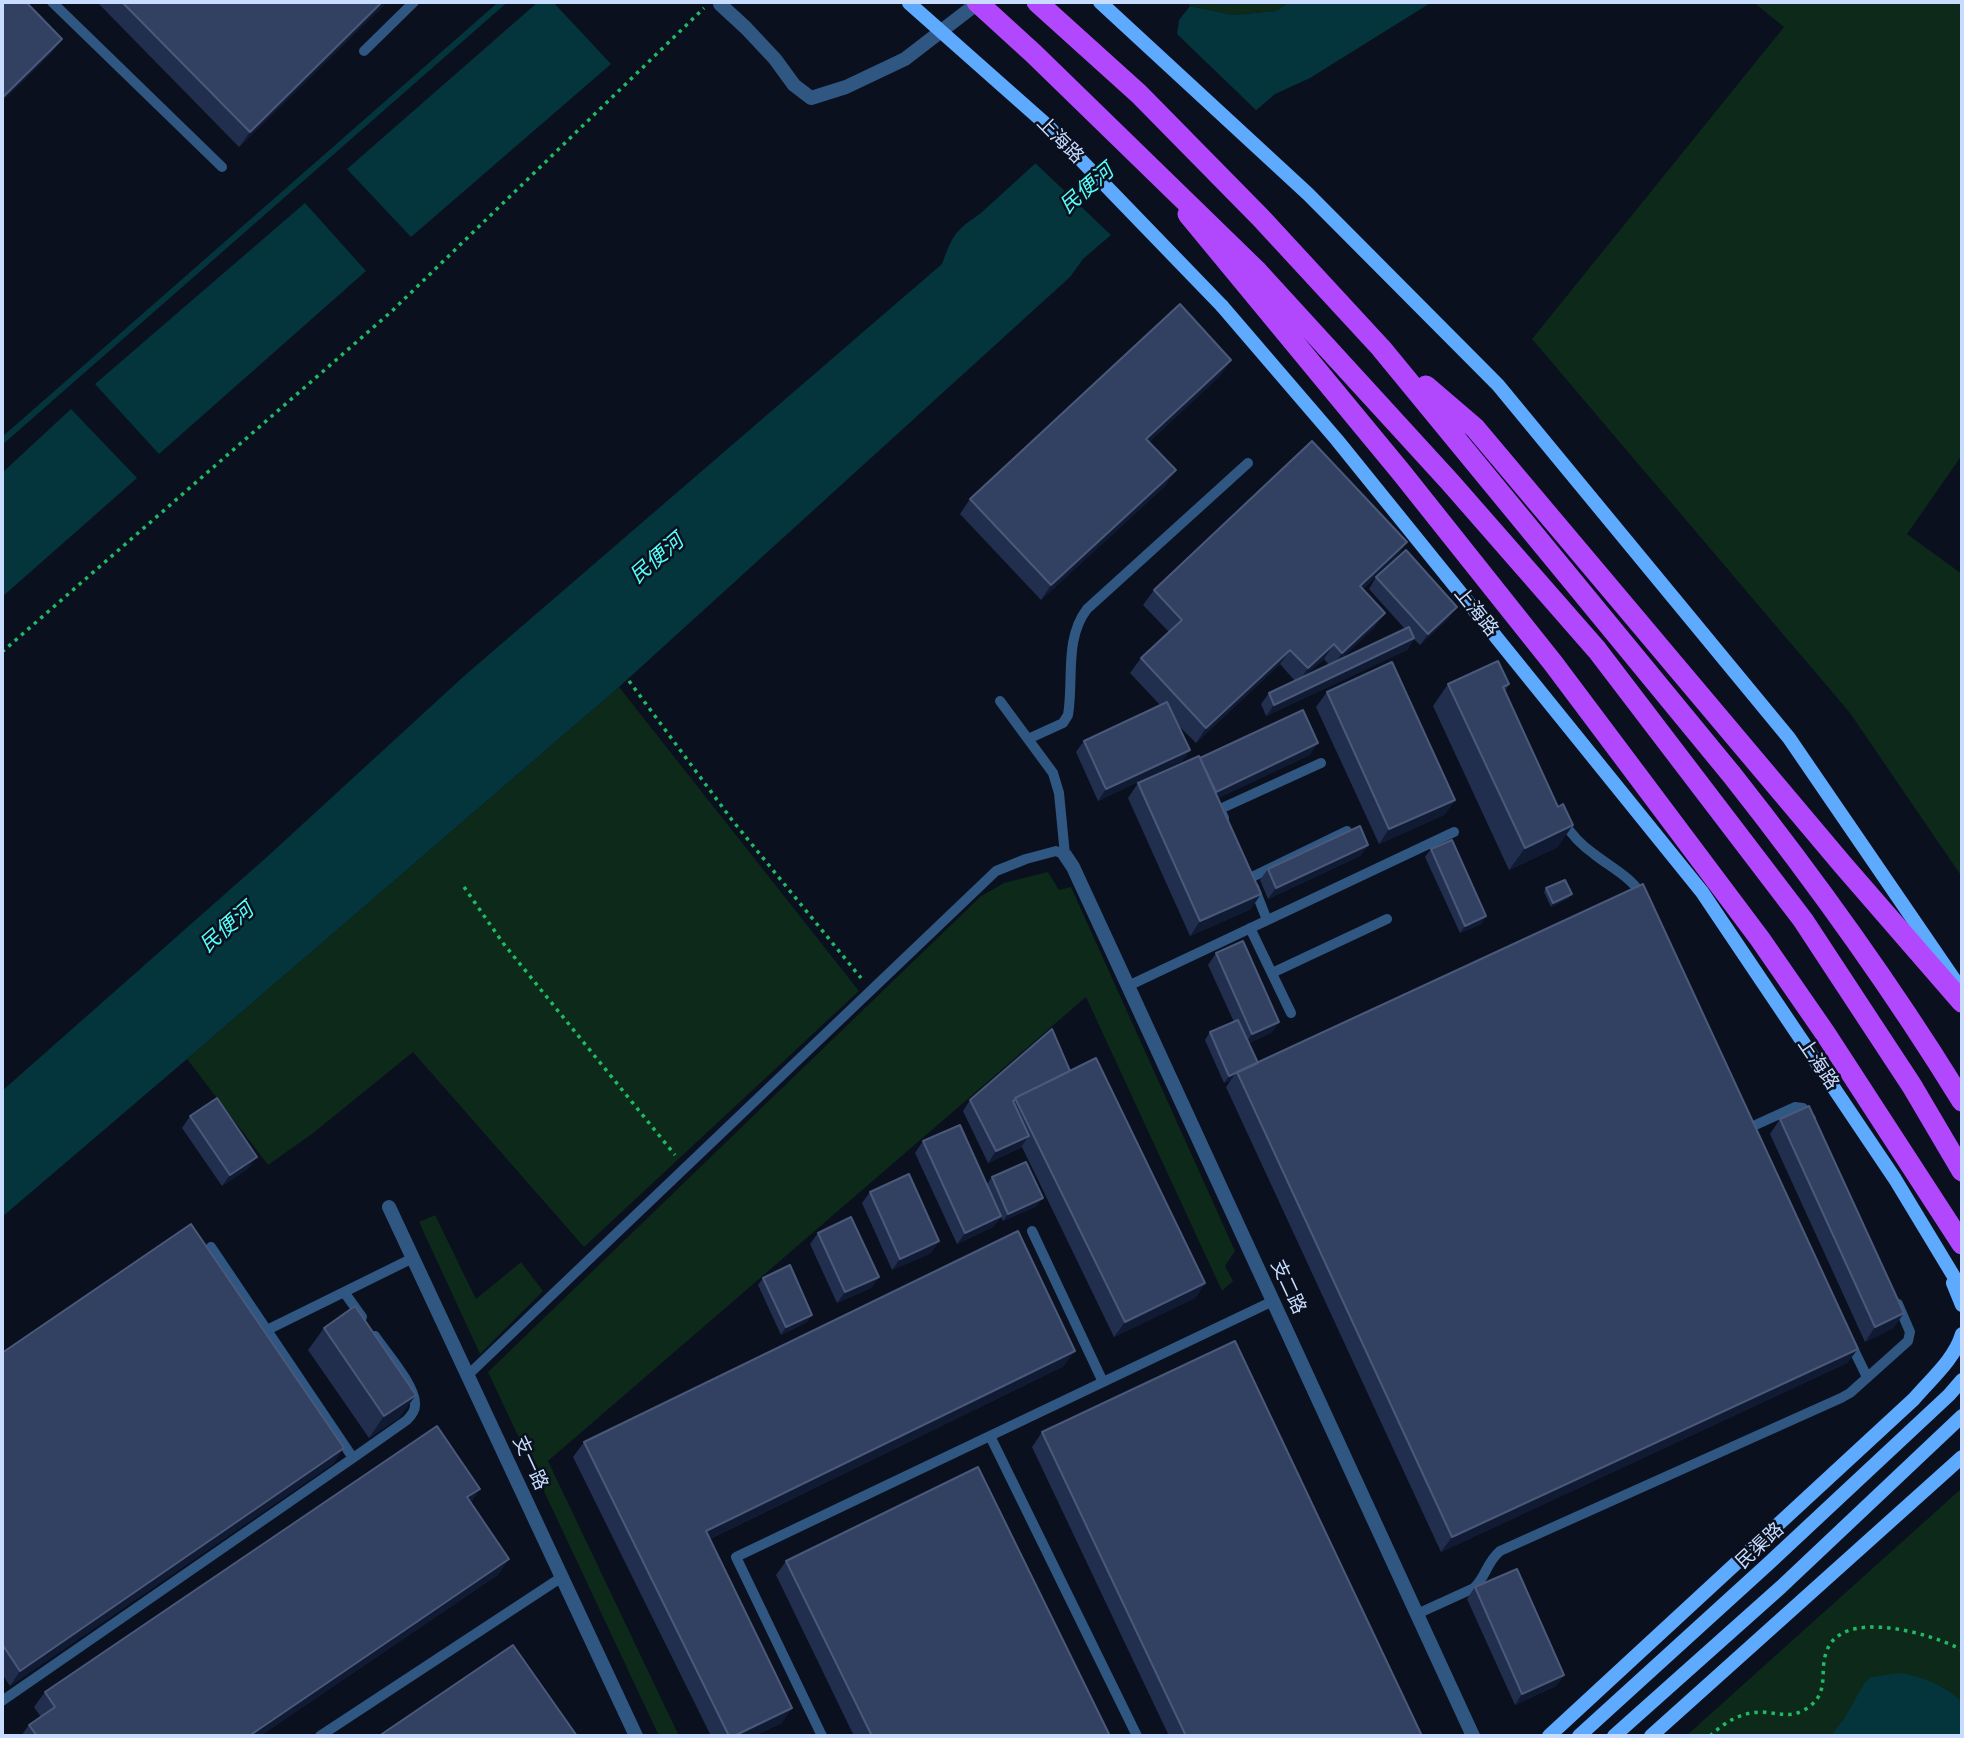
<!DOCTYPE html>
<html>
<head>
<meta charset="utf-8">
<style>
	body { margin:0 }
	#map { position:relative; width:1964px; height:1738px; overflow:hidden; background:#0a101e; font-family:Figtree,sans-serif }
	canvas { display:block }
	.frame { position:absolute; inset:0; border:4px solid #c7dcff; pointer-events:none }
</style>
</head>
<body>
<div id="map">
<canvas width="1964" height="1738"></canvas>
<div class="frame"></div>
</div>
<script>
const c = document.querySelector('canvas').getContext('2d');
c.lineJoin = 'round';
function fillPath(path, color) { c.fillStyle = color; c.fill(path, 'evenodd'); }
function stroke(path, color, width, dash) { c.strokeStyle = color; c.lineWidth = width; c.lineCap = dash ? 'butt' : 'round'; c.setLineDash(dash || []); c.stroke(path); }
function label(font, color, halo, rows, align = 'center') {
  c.font = font + ' Figtree,"Noto Sans SC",sans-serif'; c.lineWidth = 5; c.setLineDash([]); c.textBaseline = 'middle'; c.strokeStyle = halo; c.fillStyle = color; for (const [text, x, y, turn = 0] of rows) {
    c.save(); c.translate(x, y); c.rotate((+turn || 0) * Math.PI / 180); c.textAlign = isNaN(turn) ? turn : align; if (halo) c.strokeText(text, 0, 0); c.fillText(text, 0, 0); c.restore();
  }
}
fillPath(new Path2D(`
	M1186 2H1289L1276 11 1233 15 1190 6Z
	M1753 2H1962V455L1907 534 1962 574V877L1850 713 1532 339 1784 27Z
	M619 687 859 991 584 1247 413 1052 312 1134 268 1165 187 1059Z
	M1048 872 1059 890 1071 887 1235 1251 1225 1266 1233 1281 1222 1291 1086 997 548 1461 679 1736H659L488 1372 981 896 1004 883Z
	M435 1215 476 1299 521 1262 543 1291 480 1354 419 1222Z
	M1962 1488V1736H1686Z`), '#0c291a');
fillPath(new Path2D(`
	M538 2H553L611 64 411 237 347 169Z
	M1289 2H1432L1310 78 1275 94 1083 259 1070 277 619 687 187 1059 2 1217V1091L268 856 463 677 942 264C953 234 955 231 981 213L1177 34 1179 20 1190 6 1233 15 1276 11Z
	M305 203 366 271 159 454 95 384Z
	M71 409 137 478 2 597V473Z
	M1901 1673C1924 1677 1945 1686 1962 1702V1736H1831L1844 1719 1864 1684 1871 1677Z`), '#04353d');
fillPath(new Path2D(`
	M1174 31 1258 112 1113 237 1033 161Z`), '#0a101e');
stroke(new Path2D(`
	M2 441 503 2`), '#04353d', 6);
stroke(new Path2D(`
	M2 652 392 311 704 8
	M629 681 732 820 861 978
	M464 887 503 943 675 1155
	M1710 1736C1725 1722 1741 1712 1762 1712 1777 1713 1790 1718 1804 1710 1831 1695 1819 1673 1826 1653 1840 1606 1933 1634 1962 1650`), '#21b964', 3.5, [3.5, 5]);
stroke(new Path2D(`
	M52 2 222 167
	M364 51 414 2
	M1000 701 1053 773 1059 793 1065 855
	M1028 739 1063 723 1068 715C1074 680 1064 639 1087 609L1248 463
	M1224 818 1220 809 1321 763
	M1563 821C1571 834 1581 845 1594 854 1610 867 1635 879 1644 899
	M1250 878 1347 831
	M1254 887 1267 920
	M1250 928 1291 1013
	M1272 973 1387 919
	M1128 986 1454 832
	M1751 1127 1795 1107 1803 1108 1811 1119
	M1032 1231 1103 1382
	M344 1292 362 1317
	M267 1330 413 1258
	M1850 1342 1867 1377
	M468 1375 996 871 1026 859 1056 851 1065 855
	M990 1436 1137 1736
	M353 1458 407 1420C412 1415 415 1411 415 1405 417 1387 385 1351 375 1336
	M1417 1614 1474 1588C1486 1577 1486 1563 1500 1551L1841 1398 1850 1393 1908 1341 1910 1332 1898 1304
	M2 1701 353 1458 211 1247
	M320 1736 562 1577
	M822 1736 736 1557 1273 1301`), '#305682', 10);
stroke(new Path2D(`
	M720 4 746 28 775 59 794 85 811 98 846 87 905 59 979 2
	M1065 855 1073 867 1128 986 1473 1736
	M389 1207 636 1736`), '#305682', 14);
stroke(new Path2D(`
	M1100 2 1308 194 1498 385 1789 738 1956 982
	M1222 306 1337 440 1702 892 1895 1179 1962 1290
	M1953 1283 1962 1305
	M1549 1736 1914 1399C1930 1380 1955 1359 1962 1334
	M1579 1736 1768 1564 1949 1395 1962 1380
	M1614 1736 1781 1587 1962 1416
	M1651 1736 1962 1457`), '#5eaaff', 14);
stroke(new Path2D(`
	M1037 2 1139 94 1261 218 1381 348 1732 775C1814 879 1892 987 1962 1101
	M1188 214 1401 472 1553 663 1760 939 1825 1033 1962 1244
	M1257 271 1450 482 1597 650 1803 920 1912 1086 1962 1171
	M1426 386 1475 428 1843 865 1962 1002`), '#b248fd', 21);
stroke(new Path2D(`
	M909 3 1049 127 1222 306`), '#5eaaff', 14);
stroke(new Path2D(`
	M977 2 1034 54 1257 271`), '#b248fd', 21);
fillPath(new Path2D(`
	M97 2H387L239 147Z
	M1221 375 1149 442 1166 485 1041 600 960 514 970 499Z
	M1397 557 1363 589 1374 628 1340 659 1405 629 1369 589 1376 577 1449 618 1420 645 1414 639 1407 650 1266 716 1261 704 1269 693 1295 681 1280 664 1196 743 1177 724 1190 750 1182 761 1098 801 1076 752 1084 741 1160 705 1130 673 1141 658 1169 632 1143 605 1154 590ZM1324 659 1329 665 1306 675Z
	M1448 684H1509L1505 691 1558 847 1509 870 1433 706Z
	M1327 692 1455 800 1444 815 1379 844 1316 707Z
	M1310 755 1218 798 1251 909 1190 936 1128 798 1138 783Z
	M1368 845 1360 856 1268 899 1260 880 1268 869Z
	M1431 849 1486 916 1481 924 1460 933 1425 857Z
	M1546 888 1569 898 1551 907 1544 892Z
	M1216 953 1279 1022 1271 1033 1249 1043 1258 1063 1858 1349 1847 1363 1441 1552 1226 1087 1231 1080 1224 1083 1205 1040 1210 1032 1234 1022 1208 965Z
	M1070 1071 1205 1283 1195 1298 1114 1337 1022 1147 988 1163 963 1111 970 1100Z
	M190 1116 249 1168 222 1186 182 1128Z
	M1780 1119 1904 1313 1893 1328 1865 1342 1770 1134Z
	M923 1141 987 1184 992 1177 1037 1206 1003 1221 1001 1217 993 1227 957 1244 915 1153Z
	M870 1192 939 1241 931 1253 892 1270 862 1203Z
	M818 1233 879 1277 871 1288 837 1303 810 1244Z
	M763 1278 807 1322 781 1335 758 1285Z
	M324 1328 400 1417 369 1438 308 1350Z
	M2 1353 334 1463 10 1686 2 1674Z
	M1064 1366 710 1539 782 1723 754 1736H711L573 1457 584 1442Z
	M1042 1432 1422 1736H1169L1032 1447Z
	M480 1489 471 1502 499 1574 260 1736H21L29 1725 41 1717 34 1707 45 1692Z
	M786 1561 1110 1736H854L776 1575Z
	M1475 1587 1564 1675 1556 1686 1515 1705 1467 1599Z`), '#212e4e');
fillPath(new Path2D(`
	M382 2H387L239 147 250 132Z
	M62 39 51 54 2 102V98Z
	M1231 360 1221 375 1136 454 1146 439Z
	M1176 470 1166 485 1041 600 1051 585Z
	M1407 542 1397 557 1350 601 1360 586Z
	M1457 607 1449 618 1420 645 1428 634Z
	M1385 613 1374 628 1332 668 1342 653Z
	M1414 638 1407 650 1266 716 1274 705Z
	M1334 644 1324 659 1298 683 1308 668Z
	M1290 650 1280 664 1196 743 1206 728Z
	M1318 743 1310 755 1204 805 1212 794Z
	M1190 750 1182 761 1098 801 1106 789Z
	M1455 800 1444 815 1379 844 1389 829Z
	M1573 825 1558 847 1509 870 1525 848Z
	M1368 845 1360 856 1268 899 1276 888Z
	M1261 894 1251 909 1190 936 1200 921Z
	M1572 894 1569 898 1551 907 1553 903Z
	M1486 916 1481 924 1460 933 1465 926Z
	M1279 1022 1271 1033 1244 1045 1252 1034Z
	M1236 1073 1231 1080 1224 1083 1229 1076Z
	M1029 1136 1021 1147 988 1163 996 1151Z
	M257 1157 249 1168 222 1186 230 1175Z
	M1043 1198 1037 1206 1003 1221 1008 1214Z
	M1001 1216 993 1227 957 1244 965 1233Z
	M939 1241 931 1253 892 1270 900 1259Z
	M879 1277 871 1288 837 1303 845 1292Z
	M1205 1283 1195 1298 1114 1337 1125 1322Z
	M1904 1313 1893 1328 1865 1342 1875 1327Z
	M812 1315 807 1322 781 1335 786 1327Z
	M1858 1349 1847 1363 1441 1552 1452 1537Z
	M1075 1351 1064 1366 695 1546 706 1531Z
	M416 1395 400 1417 369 1438 384 1416Z
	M344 1448 334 1463 10 1686 20 1671Z
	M480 1489 470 1504 467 1497Z
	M509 1559 499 1574 260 1736H249Z
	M1564 1675 1556 1686 1515 1705 1522 1694Z
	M792 1708 782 1723 754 1736H734Z`), '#101a33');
const building = new Path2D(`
	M3 2H26L62 39 2 98V3Z
	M122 2H382L250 132Z
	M1180 304 1231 360 1146 439 1176 470 1051 585 970 499Z
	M1312 441 1407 542 1360 586 1385 613 1342 653 1334 644 1308 668 1290 650 1206 728 1141 658 1182 620 1154 590Z
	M1406 550 1457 607 1428 634 1376 577Z
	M1409 627 1414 638 1274 705 1269 693Z
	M1498 661 1509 684 1503 687 1558 807 1563 804 1573 825 1525 848 1448 684Z
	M1392 662 1455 800 1389 829 1327 692Z
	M1167 702 1190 750 1106 789 1084 741Z
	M1303 710 1318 743 1216 792 1200 758Z
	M1199 756 1261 894 1200 921 1138 783Z
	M1360 826 1368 845 1276 888 1268 869Z
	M1452 840 1486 916 1465 926 1431 849Z
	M1565 880 1572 894 1553 903 1546 888Z
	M1643 884 1858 1349 1452 1537 1237 1072Z
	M1243 941 1279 1022 1252 1034 1216 953Z
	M1238 1020 1258 1063 1229 1076 1210 1032Z
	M1052 1029 1070 1071 1015 1098 1016 1099 1013 1101 1029 1136 996 1151 970 1100Z
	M1096 1058 1205 1283 1125 1322 1015 1098Z
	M217 1098 257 1157 230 1175 190 1116Z
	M1809 1106 1904 1313 1875 1327 1780 1119Z
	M960 1125 1001 1216 965 1233 923 1141Z
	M1026 1162 1043 1198 1008 1214 992 1177Z
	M909 1174 939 1241 900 1259 870 1192Z
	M851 1217 879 1277 845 1292 818 1233Z
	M191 1224 344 1448 20 1671 2 1644V1353Z
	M1018 1231 1075 1351 706 1531 792 1708 734 1736H729L584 1442Z
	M790 1265 812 1315 786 1327 763 1278Z
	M355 1306 416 1395 384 1416 324 1328Z
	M1235 1341 1422 1736H1186L1042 1432Z
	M437 1426 480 1489 467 1497 509 1559 249 1736H37L29 1725 55 1707 45 1692Z
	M978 1467 1110 1736H872L786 1561Z
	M1517 1569 1564 1675 1522 1694 1475 1587Z
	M513 1645 577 1736H379Z`);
fillPath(building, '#324161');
stroke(building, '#4a597a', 2);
label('19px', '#c7dcff', '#0a101e', [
	["上海路",1060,140,45],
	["上海路",1476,612,51],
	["上海路",1818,1064,56],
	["支二路",1288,1287,65],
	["支一路",530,1463,65],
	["民渠路",1760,1546,-43]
]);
label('italic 21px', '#55fff9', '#0a101e', [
	["民便河",1087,189,-41],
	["民便河",657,559,-41],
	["民便河",227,928,-41]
]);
</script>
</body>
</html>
